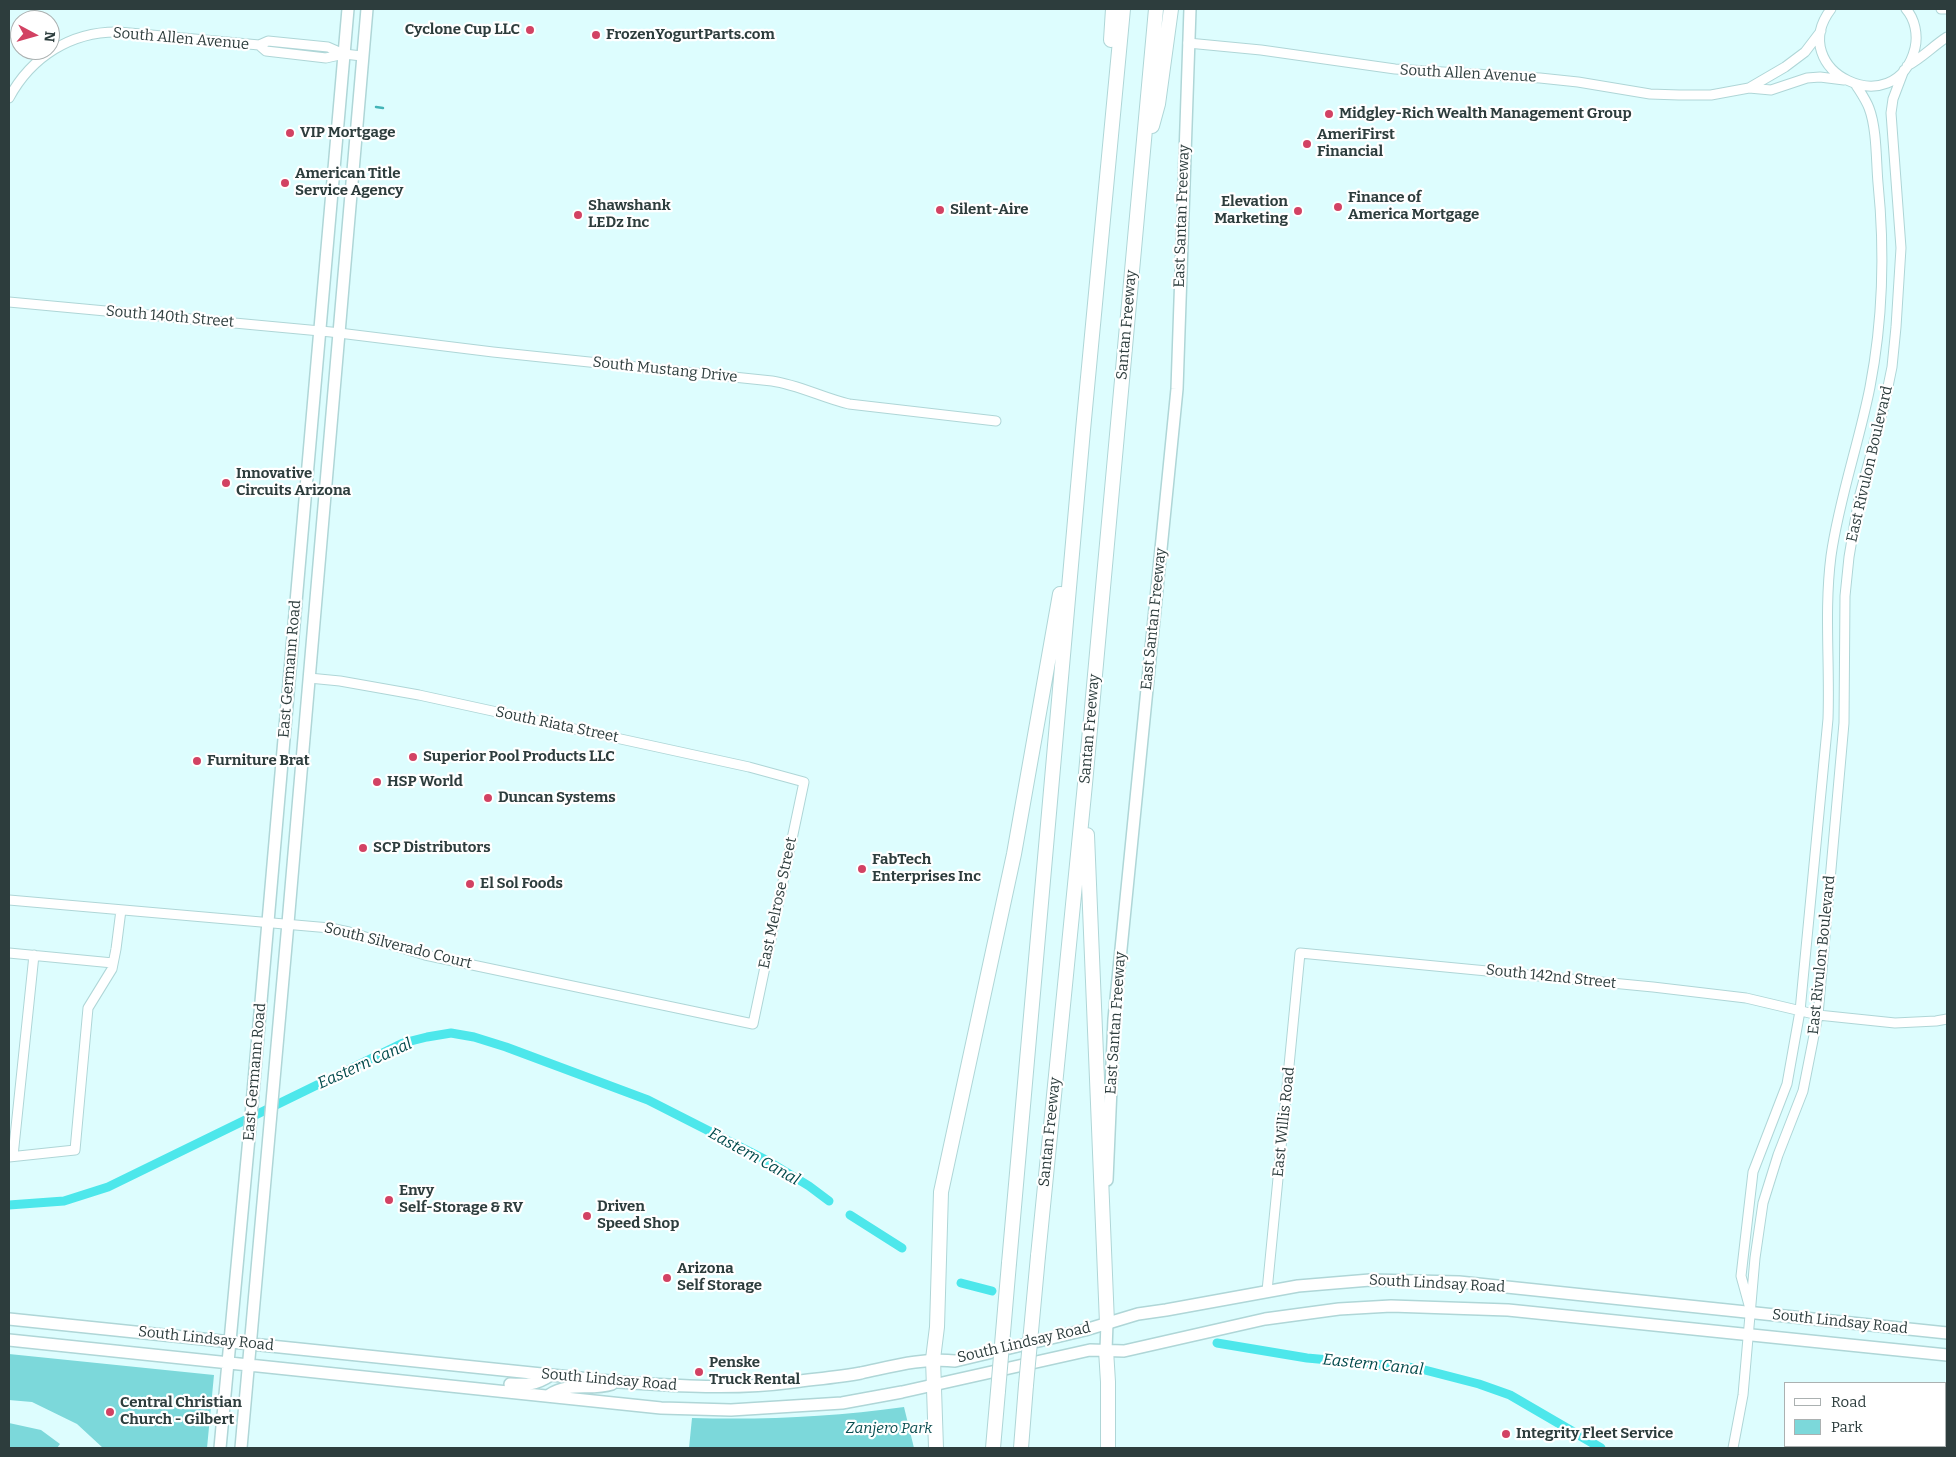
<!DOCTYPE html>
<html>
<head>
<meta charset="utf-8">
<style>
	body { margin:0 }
	#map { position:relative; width:1956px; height:1457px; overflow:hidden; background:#ddfdfe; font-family:Bitter,serif }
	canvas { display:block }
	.frame { position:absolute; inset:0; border:10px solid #2d3d3d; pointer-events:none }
	.legend { position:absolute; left:1784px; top:1382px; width:162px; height:65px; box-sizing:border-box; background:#fff; border:1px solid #abb1b1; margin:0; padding:6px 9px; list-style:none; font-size:15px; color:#2d3d3d }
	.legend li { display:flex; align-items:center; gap:10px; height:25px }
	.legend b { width:25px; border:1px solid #abb1b1 }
	.north { position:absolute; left:10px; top:10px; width:50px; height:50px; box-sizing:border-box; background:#fff; border:1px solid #abb1b1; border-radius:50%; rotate:96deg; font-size:14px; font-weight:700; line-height:20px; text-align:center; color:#2d3d3d }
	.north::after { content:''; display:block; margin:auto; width:18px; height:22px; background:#d24263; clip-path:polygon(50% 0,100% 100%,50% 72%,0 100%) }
</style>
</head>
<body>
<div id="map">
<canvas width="1956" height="1457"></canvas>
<div class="frame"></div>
<ul class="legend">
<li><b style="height:6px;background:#fff"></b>Road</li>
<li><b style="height:14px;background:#7cd8da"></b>Park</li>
</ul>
<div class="north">N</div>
</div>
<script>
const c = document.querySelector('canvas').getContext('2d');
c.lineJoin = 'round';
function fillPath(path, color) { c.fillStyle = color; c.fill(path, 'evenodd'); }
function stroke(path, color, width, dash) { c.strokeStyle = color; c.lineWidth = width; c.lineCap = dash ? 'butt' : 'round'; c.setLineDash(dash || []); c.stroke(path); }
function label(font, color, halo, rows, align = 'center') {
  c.font = font + ' Bitter,serif'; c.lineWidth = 4.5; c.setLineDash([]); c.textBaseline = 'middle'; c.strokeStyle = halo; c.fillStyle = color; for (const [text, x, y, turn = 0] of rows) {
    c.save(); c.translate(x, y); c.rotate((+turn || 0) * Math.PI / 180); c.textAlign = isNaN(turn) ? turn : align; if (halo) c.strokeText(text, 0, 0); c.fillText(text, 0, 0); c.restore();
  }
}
fillPath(new Path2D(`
	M9 1354 214 1375 207 1448H103L77 1424 32 1402 9 1400Z
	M904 1407 914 1448H689L692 1418C763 1420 833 1417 904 1407Z
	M9 1423 41 1430 60 1444 57 1448H9Z`), '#7cd8da');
stroke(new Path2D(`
	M376 107 383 108`), '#43b4b7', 2.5);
stroke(new Path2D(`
	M9 1205 64 1201 108 1187 403 1043 427 1037 451 1033 474 1037 506 1047 648 1100 768 1161 809 1186 829 1201
	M850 1215 902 1248
	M961 1283 992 1291
	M1217 1343 1307 1358 1417 1368 1479 1384 1510 1395 1601 1448`), '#4de7eb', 9);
const minor = new Path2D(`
	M1831 9C1784 71 1896 125 1915 48 1918 35 1915 19 1906 9
	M1941 9H1947
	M1188 43 1261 50 1395 69 1540 78 1578 82 1650 94 1679 95H1711L1749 88 1771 90 1807 78 1820 77 1844 80
	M259 45 266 51 326 58 344 54
	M1907 66C1922 58 1933 46 1947 37
	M1749 88 1785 67 1805 52 1821 31
	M9 98C31 57 71 31 119 32L259 45 268 41 328 47 344 54 362 56
	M9 302 331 332 493 352 772 381C799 385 823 398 849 404L996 421
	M9 900 330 928 349 932 425 955 753 1024 804 782 749 767 419 695 340 681 309 678
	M9 953 113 963
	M13 1156 34 955
	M9 1157 75 1150 88 1008 112 969 116 949 121 910
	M1267 1291 1300 953 1653 987 1746 998 1818 1015 1895 1023 1936 1021 1947 1019
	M1749 1305 1741 1276 1753 1172 1787 1084 1800 1011 1828 719C1830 664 1824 610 1831 556 1839 499 1859 443 1870 387 1883 319 1885 252 1878 183 1876 161 1877 129 1869 108 1866 100 1861 93 1856 85
	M1733 1448 1743 1395 1755 1258 1763 1203 1778 1155 1803 1091 1818 1015 1844 723 1845 596 1849 557 1859 498 1884 406 1892 367 1896 327 1901 248 1891 113 1893 99 1904 70`);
const major = new Path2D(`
	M1107 1180 1114 1019 1177 389 1190 9
	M9 1319 619 1382C677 1386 735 1390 793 1382 816 1379 839 1377 861 1373 894 1366 920 1358 955 1361L1085 1330 1138 1314 1166 1310 1298 1286 1370 1280 1459 1282 1947 1333
	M9 1340 661 1408 731 1410 842 1403 902 1392 1090 1350 1124 1351 1265 1319 1339 1309 1391 1306 1508 1310 1947 1355
	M1106 1350 1107 1323
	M510 1384C527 1385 536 1385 551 1375
	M549 1395C570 1381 590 1391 612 1384
	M220 1448 250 1127 348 9
	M241 1448 288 923 367 9`);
const highway = new Path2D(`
	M1111 40 1113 9
	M1152 126 1158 104 1171 9
	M1087 835 1107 1323
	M1038 1256 1085 784 1156 9
	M1009 1263 1083 430 1123 9
	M1106 1350 1108 1382V1448
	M936 1448 933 1359 937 1327 941 1192 1014 854 1060 594
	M993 1448 998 1391
	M1021 1448 1026 1385`);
stroke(minor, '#afd6d7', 11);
stroke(major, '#afd6d7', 14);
stroke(highway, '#afd6d7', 16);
stroke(minor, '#fff', 9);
stroke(major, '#fff', 11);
stroke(highway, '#fff', 14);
const highwayBridge = new Path2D(`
	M1026 1385 1038 1256
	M998 1391 1009 1263`);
stroke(highwayBridge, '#afd6d7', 16, []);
stroke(highwayBridge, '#fff', 14);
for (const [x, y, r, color] of [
	[530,30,5,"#d24263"],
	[596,35,5,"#d24263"],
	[1329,114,5,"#d24263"],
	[290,133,5,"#d24263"],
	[1307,144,5,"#d24263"],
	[285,183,5,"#d24263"],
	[1338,207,5,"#d24263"],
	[940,210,5,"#d24263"],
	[1298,211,5,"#d24263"],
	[578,215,5,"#d24263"],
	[226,483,5,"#d24263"],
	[413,757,5,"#d24263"],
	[197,761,5,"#d24263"],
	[377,782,5,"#d24263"],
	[488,798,5,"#d24263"],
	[363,848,5,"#d24263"],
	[862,869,5,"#d24263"],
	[470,884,5,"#d24263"],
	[389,1200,5,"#d24263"],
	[587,1216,5,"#d24263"],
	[667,1278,5,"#d24263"],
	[699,1372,5,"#d24263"],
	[110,1412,5,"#d24263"],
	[1506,1434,5,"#d24263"]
]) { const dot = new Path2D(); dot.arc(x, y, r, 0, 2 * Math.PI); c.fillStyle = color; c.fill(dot); stroke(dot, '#fff', 2); }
label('bold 15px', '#2d3d3d', '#fff', [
	["Cyclone Cup LLC",520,30,"right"],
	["FrozenYogurtParts.com",606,35],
	["Midgley-Rich Wealth Management Group",1339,114],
	["VIP Mortgage",300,133],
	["AmeriFirst",1317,135],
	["Financial",1317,152],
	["American Title",295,174],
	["Service Agency",295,191],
	["Finance of",1348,198],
	["America Mortgage",1348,215],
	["Elevation",1288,202,"right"],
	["Marketing",1288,219,"right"],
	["Shawshank",588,206],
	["LEDz Inc",588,223],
	["Silent-Aire",950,210],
	["Innovative",236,474],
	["Circuits Arizona",236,491],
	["Superior Pool Products LLC",423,757],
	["Furniture Brat",207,761],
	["HSP World",387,782],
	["Duncan Systems",498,798],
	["SCP Distributors",373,848],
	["FabTech",872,860],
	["Enterprises Inc",872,877],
	["El Sol Foods",480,884],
	["Envy",399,1191],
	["Self-Storage & RV",399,1208],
	["Driven",597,1207],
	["Speed Shop",597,1224],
	["Arizona",677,1269],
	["Self Storage",677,1286],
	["Penske",709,1363],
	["Truck Rental",709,1380],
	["Central Christian",120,1403],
	["Church - Gilbert",120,1420],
	["Integrity Fleet Service",1516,1434]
], 'left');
label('15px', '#2d3d3d', '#fff', [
	["South Allen Avenue",181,39,5],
	["South Allen Avenue",1468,74,3],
	["East Santan Freeway",1182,216,-88],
	["South 140th Street",170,317,5],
	["Santan Freeway",1127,325,-85],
	["South Mustang Drive",665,370,6],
	["East Rivulon Boulevard",1870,464,-77],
	["East Santan Freeway",1154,619,-84],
	["East Germann Road",290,669,-85],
	["South Riata Street",557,725,12],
	["Santan Freeway",1090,729,-85],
	["East Melrose Street",778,903,-78],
	["South Silverado Court",398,946,14],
	["East Rivulon Boulevard",1822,955,-84],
	["South 142nd Street",1551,977,6],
	["East Santan Freeway",1116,1023,-86],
	["East Germann Road",255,1072,-85],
	["East Willis Road",1284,1122,-84],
	["Santan Freeway",1050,1132,-84],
	["South Lindsay Road",1437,1284,3],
	["South Lindsay Road",1840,1322,6],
	["South Lindsay Road",206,1339,6],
	["South Lindsay Road",1024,1343,-13],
	["South Lindsay Road",609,1380,5]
]);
label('italic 15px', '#0a4f51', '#fff', [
	["Zanjero Park",889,1429]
]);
label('italic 16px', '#00494b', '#fff', [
	["Eastern Canal",365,1064,-24],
	["Eastern Canal",754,1157,29],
	["Eastern Canal",1373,1365,6]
]);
</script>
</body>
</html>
